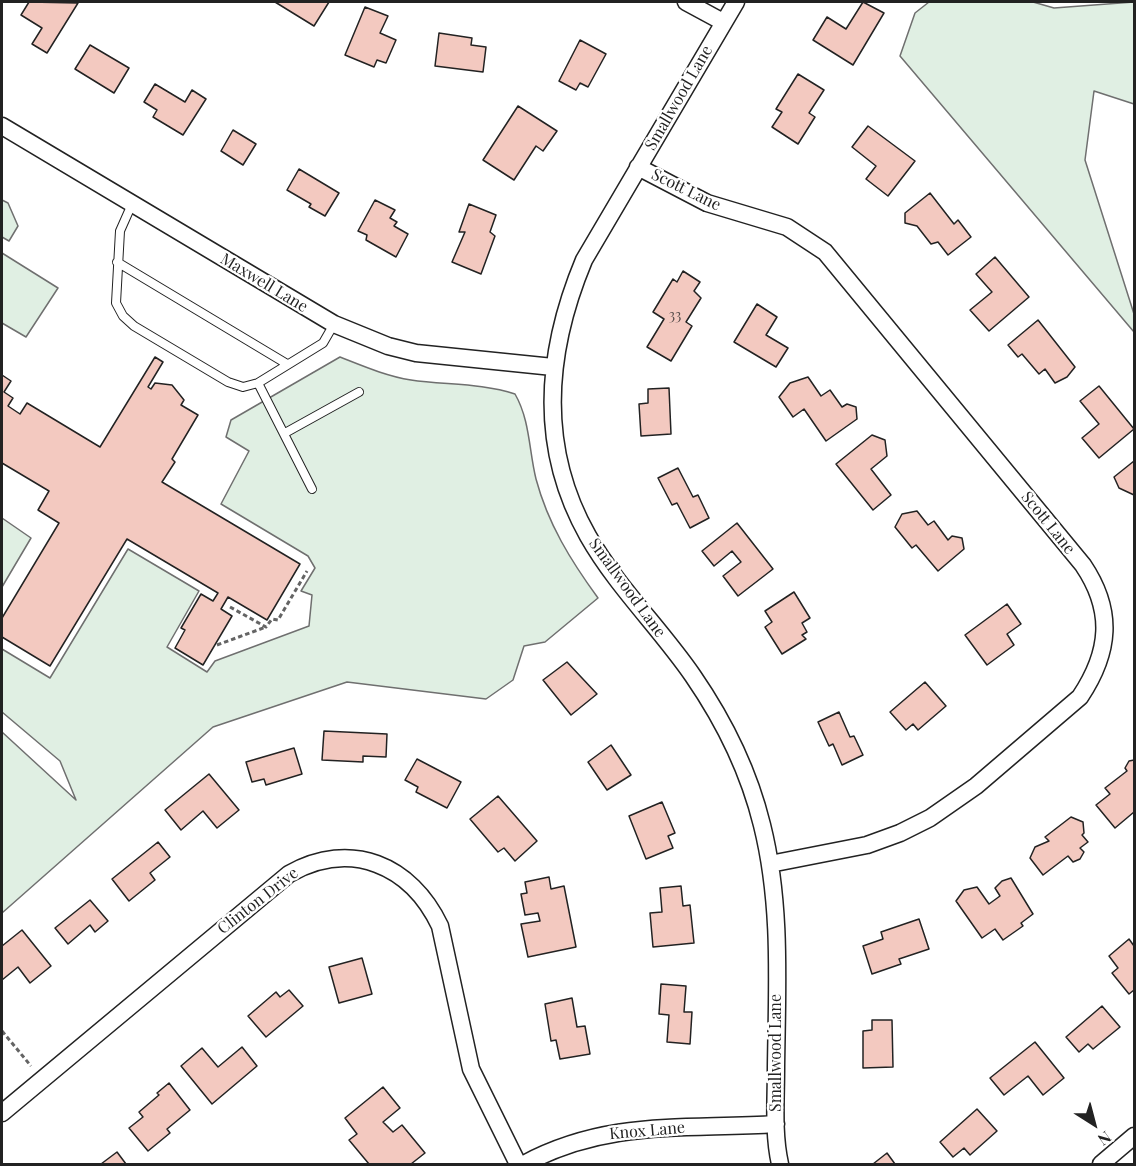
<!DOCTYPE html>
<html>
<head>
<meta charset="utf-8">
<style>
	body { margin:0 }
	#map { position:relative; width:1136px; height:1166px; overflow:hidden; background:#fff; font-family:"Playfair Display",serif }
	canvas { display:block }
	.frame { position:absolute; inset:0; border:3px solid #222; pointer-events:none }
	.north { position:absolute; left:1064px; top:1094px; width:60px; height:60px; -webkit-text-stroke:4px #fff; paint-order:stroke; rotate:144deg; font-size:16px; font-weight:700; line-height:24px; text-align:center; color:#222 }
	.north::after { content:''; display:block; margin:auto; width:21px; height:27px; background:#222; clip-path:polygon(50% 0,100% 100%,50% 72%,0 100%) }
</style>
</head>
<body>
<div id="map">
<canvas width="1136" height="1166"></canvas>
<div class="frame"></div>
<div class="north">N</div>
</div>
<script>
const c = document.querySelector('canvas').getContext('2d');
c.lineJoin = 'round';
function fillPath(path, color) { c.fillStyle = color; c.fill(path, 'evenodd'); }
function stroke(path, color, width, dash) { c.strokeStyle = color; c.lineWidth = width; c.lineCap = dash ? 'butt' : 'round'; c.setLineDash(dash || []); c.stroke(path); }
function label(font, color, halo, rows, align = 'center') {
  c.font = font + ' "Playfair Display",serif'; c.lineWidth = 4.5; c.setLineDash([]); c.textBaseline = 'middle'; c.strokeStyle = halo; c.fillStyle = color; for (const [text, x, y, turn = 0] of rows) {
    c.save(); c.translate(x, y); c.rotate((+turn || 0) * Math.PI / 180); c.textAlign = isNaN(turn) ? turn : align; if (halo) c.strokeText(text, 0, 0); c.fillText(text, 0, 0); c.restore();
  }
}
const green = new Path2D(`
	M929 2H1033L1054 8 1134 2V104L1094 91 1085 160 1134 314V332L900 56 915 13Z
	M2 200 8 203 18 226 9 241 2 237Z
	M2 253 58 288 26 337 2 323Z
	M340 357C363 366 386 376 411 380 445 385 482 383 515 394 530 420 529 451 536 479 548 524 571 561 598 598L545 642 524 646 513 680 486 699 347 682 213 727 2 913V732L76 800 60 761 2 712V649L50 678 128 549 199 591 167 647 207 672 215 661 309 626 312 595 301 591 315 568 308 556 221 504 249 451 226 437 231 420Z
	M2 518 31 538 2 587Z`);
fillPath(green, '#e0efe3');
stroke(green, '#6f6f6f', 1.5);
const building = new Path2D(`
	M29 2 78 3 47 53 32 44 42 28 21 15Z
	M275 2H329L314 26Z
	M863 2 884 13 853 65 813 40 827 17 846 29Z
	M365 7 388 16 380 33 396 40 386 63 377 60 374 67 345 55Z
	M439 33 472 38 471 45 486 47 483 72 435 66Z
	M580 40 606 54 588 87 580 83 576 90 559 81Z
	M90 45 129 68 114 93 75 69Z
	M798 74 824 90 809 113 815 117 798 144 772 127 782 112 776 109Z
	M155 84 185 102 192 90 206 99 183 135 153 117 157 110 144 102Z
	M518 106 557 131 543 151 536 146 514 180 483 160Z
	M868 126 915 161 888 196 866 179 876 166 852 147Z
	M233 130 256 144 243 165 221 151Z
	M299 169 339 193 325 216 309 207 311 204 287 190Z
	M930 193 954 224 958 220 971 237 948 255 938 242 931 244 917 226 905 223V213Z
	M375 200 395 210 390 218 397 222 394 226 408 234 396 257 366 240 367 235 358 231Z
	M469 204 496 215 490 232 495 236 481 274 452 262 465 232H459Z
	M995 257 1029 297 989 331 970 310 992 292 976 274Z
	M683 271 700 282 694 291 701 298 686 322 692 326 671 361 647 347 664 319 653 312 673 279 677 282Z
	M757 304 777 317 766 335 788 348 776 367 734 342Z
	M1038 320 1075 367 1067 377 1055 383 1045 369 1039 374 1022 354 1018 357 1008 345Z
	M155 357 163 362 148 387 151 389 155 383 172 385 184 400 181 405 198 415 172 459 175 462 162 482 300 564 267 620 228 597 221 609 232 616 203 665 175 648 185 630 181 628 201 594 213 601 218 593 127 539 50 666 2 637V618L59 523 38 510 49 491 2 463V375L11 381 4 392 13 398 8 406 20 414 27 403 100 447Z
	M808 377 821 396 830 390 842 407 847 404 856 407 857 419 826 441 804 409 793 417 779 397 790 383Z
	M1099 386 1134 429 1099 458 1082 438 1099 424 1080 401Z
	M669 388 671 434 641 436 639 404 648 403V389Z
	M872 435 885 440 887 456 871 469 891 495 873 510 836 464Z
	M1134 461V495L1119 488 1114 477Z
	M678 468 693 497 698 495 709 518 690 528 677 503 672 505 658 478Z
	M917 511 928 525 934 521 948 540 952 536 962 538 964 549 938 571 916 545 912 548 895 527 902 514Z
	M737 523 773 569 738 596 723 576 741 562 732 551 714 566 702 551Z
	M794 592 810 618 802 623 807 632 802 635 806 639 782 654 765 627 772 622 765 611Z
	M1007 604 1021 624 1007 634 1014 645 987 665 965 635Z
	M567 662 597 694 571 715 543 680Z
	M925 682 946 706 918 730 913 724 906 730 890 712Z
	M839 712 850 737 854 736 863 755 842 765 833 744 829 746 818 722Z
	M324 731 387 734 386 757 363 756V762L322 760Z
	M611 745 631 775 607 790 588 762Z
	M294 748 302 774 266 785 264 779 252 782 246 762Z
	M417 759 461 782 447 808 416 792 418 787 405 780Z
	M1134 760V812L1115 828 1096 805 1110 794 1105 788 1127 771 1125 768 1129 761Z
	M209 774 239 810 217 828 203 811 181 830 165 810Z
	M498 796 537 841 515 861 504 848 498 852 470 819Z
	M662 802 675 833 668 836 673 848 646 859 629 816Z
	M1071 817 1083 822 1084 833 1082 835 1088 842 1080 848 1084 852 1080 859 1073 862 1068 856 1043 875 1030 858 1035 847 1049 841 1045 837Z
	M158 842 170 857 150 873 155 880 129 901 112 879Z
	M549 877 551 889 564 886 576 947 528 957 521 924 540 921 538 913 525 915 521 894 527 893 525 882Z
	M1011 878 1033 914 1021 923 1023 926 1003 940 995 929 982 938 956 901 964 890 977 887 989 904 1000 896 995 888 1002 881Z
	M681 886 683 906 690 905 694 943 653 947 650 913 662 912 660 888Z
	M90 900 108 921 95 932 90 925 68 944 55 928Z
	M919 919 929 949 899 959 901 964 872 974 863 946 883 939 881 932Z
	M22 930 51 966 30 983 18 967 2 980V946Z
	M1129 939 1134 946V990L1129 994 1112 973 1118 968 1109 956Z
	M362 958 372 994 339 1003 329 967Z
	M661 984 686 986 684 1012H692L690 1044 667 1042 669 1015 659 1014Z
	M289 990 303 1006 266 1037 248 1016 276 992 280 997Z
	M572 998 577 1027 585 1026 590 1054 560 1059 556 1040 551 1041 545 1004Z
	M1102 1006 1120 1027 1093 1049 1088 1044 1079 1052 1066 1037Z
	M872 1020H892L893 1067 863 1068V1031L872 1030Z
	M1035 1042 1064 1078 1043 1095 1028 1076 1004 1095 990 1078Z
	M242 1047 257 1066 212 1104 181 1066 202 1048 218 1067Z
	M169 1083 190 1110 167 1129 170 1133 148 1151 129 1128 143 1117 139 1112 159 1095 157 1093Z
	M383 1087 400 1108 383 1122 393 1132 402 1125 425 1153 411 1164H369L349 1140 357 1134 345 1118Z
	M977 1109 997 1131 970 1155 964 1148 953 1157 940 1142Z
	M117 1152 126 1164H101Z
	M887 1153 895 1164H873Z`);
fillPath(building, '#f3c9c0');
stroke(building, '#222', 1.5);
const lane = new Path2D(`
	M132 204 120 231 116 303 123 316 134 326 228 382 243 387 258 383 323 343 334 324
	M117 262 287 364
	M258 383 312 489
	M285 433 359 392`);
const street = new Path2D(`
	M686 2 723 22
	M736 2 584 260C546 351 537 446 588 536 617 587 660 628 693 676 724 721 749 772 762 825 782 905 777 986 776 1067 776 1099 773 1133 780 1164
	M2 126 334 324 388 346 416 353 553 367
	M638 167 707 203 787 227 825 252 1083 565C1114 611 1110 652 1080 697L976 786 930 818 900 833 867 845 770 864
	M2 1113 289 874C351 839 411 865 440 926L471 1069 518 1164
	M524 1164C608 1119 684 1130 776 1124
	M1101 1164 1134 1136`);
stroke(lane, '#222', 10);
stroke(street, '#222', 19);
stroke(new Path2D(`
	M230 607 266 627 272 619 278 620 307 571
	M217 645 266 627
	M2 1031 31 1066`), '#646464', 3, [4.5, 3]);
stroke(lane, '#fff', 8);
stroke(street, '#fff', 16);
label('14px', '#564c4a', null, [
	["33",675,316]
]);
label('16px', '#222', '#fff', [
	["Smallwood Lane",679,98,-60],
	["Scott Lane",686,190,26],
	["Maxwell Lane",264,283,31],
	["Scott Lane",1048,523,51],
	["Smallwood Lane",627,588,54],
	["Clinton Drive",258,901,-38],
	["Smallwood Lane",776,1053,-90],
	["Knox Lane",647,1131,-5]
]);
</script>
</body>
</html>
